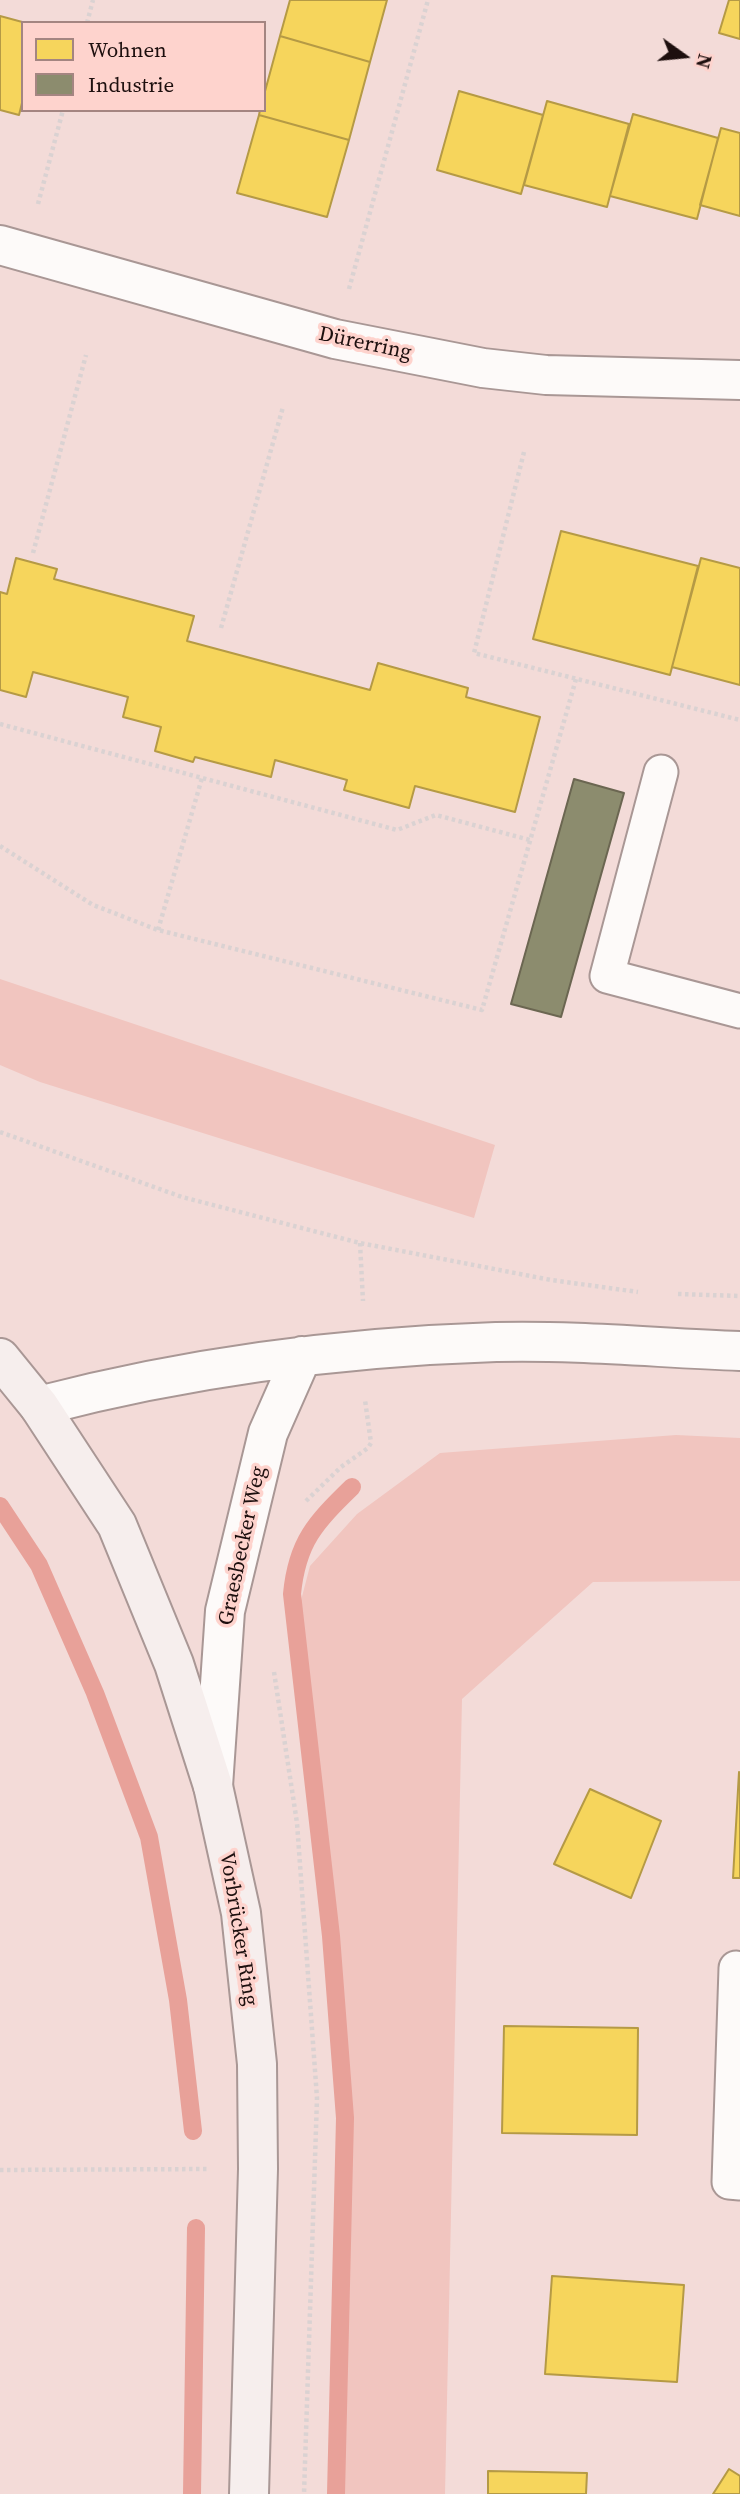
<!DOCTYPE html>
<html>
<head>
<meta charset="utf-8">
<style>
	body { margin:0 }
	#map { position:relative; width:740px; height:2494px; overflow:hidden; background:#f3dbd8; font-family:"Source Serif 4",serif }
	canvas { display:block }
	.legend { position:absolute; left:21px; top:21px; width:245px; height:91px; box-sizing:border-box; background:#fed3cd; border:2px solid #a48581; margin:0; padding:9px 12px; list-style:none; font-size:21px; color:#1d0f0e }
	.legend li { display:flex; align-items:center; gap:14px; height:35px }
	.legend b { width:35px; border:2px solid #a48581 }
	.north { position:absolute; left:649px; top:21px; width:70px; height:70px; -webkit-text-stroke:5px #fed3cd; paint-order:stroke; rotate:105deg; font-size:19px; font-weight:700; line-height:28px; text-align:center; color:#1d0f0e }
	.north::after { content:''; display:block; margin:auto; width:24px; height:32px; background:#1d0f0e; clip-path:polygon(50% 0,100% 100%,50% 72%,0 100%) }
</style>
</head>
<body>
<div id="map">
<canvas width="740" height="2494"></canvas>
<ul class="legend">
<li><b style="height:19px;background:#f6d55c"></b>Wohnen</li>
<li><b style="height:19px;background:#8c8c6e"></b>Industrie</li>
</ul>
<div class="north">N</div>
</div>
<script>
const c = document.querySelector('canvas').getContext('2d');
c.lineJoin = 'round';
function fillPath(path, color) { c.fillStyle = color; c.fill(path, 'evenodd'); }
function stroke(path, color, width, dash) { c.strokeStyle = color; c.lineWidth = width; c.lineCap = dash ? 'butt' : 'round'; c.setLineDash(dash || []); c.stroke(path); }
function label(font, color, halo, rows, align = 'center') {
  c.font = font + ' "Source Serif 4",serif'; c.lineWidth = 7; c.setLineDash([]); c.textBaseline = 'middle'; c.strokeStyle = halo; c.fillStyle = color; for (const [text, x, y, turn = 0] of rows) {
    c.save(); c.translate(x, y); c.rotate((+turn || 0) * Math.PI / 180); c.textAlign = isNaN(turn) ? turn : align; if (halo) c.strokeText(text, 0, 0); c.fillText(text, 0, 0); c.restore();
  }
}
fillPath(new Path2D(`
	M0 979 495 1145 474 1218 40 1082 0 1065Z
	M676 1435 740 1438V1581L593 1582 462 1699 445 2494H337L351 2108 298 1612 310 1566 357 1514 440 1453Z`), '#f1c5bf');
const homes = new Path2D(`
	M290 0H387L370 62 280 36Z
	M729 0H740V39L719 33Z
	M0 16 26 23H23V99L19 115 0 110Z
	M280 36 370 62 349 140 259 115 260 110H264V95Z
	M459 91 543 115 521 194 437 170Z
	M547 101 629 124 607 207 524 185Z
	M633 114 718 138 697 219 610 196Z
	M259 115 349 140 327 217 237 193Z
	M721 128 740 133V216L700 205Z
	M561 531 698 566 670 675 533 639Z
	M16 558 57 569 54 579 194 616 187 641 370 690 378 663 468 688 466 697 540 717 515 812 415 786 409 808 344 790 347 780 275 760 271 777 195 757 193 762 155 751 161 727 123 717 128 697 33 672 26 697 0 690V592L7 594Z
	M701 558 740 568V685L672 667Z
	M739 1772 740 1773V1878H733Z
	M590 1789 661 1821 631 1898 554 1864Z
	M504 2026 638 2028 637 2135 502 2133Z
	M552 2276 684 2285 677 2382 545 2374Z
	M729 2469 740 2476V2494H713Z
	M488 2471 587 2473 586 2494H488Z`);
fillPath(homes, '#f6d55c');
stroke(homes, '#b59a45', 2);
const industry = new Path2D(`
	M574 779 624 793 561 1017 511 1004Z`);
fillPath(industry, '#8c8c6e');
stroke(industry, '#6b6651', 2);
stroke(new Path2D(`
	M0 1506 39 1565 95 1693 149 1837 178 2000 193 2131
	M192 2494 196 2228
	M336 2494 345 2118 331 1936 292 1594C297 1542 315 1523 352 1487`), '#e8a199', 18);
const lane = new Path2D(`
	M661 772 607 976 740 1011
	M736 1968 729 2182 740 2183`);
const street = new Path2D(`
	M0 245 335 339 483 368 546 375 740 380
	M39 1406C188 1367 342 1347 496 1342 577 1340 659 1348 740 1351
	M213 1786 225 1611 268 1433 302 1356`);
const secondary = new Path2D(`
	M0 1358 39 1406 117 1525 174 1664 213 1786 241 1913 257 2064 258 2169 249 2494`);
stroke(lane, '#a99795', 37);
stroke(street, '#a99795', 42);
stroke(secondary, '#a99795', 42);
stroke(new Path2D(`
	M87 23 93 0
	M38 204 63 110
	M349 289 428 0
	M524 452 474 653 740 720
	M33 553 86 355
	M221 628 283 407
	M0 724 397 830 436 815 530 840
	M0 846 93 905 158 930 482 1010 576 679
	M158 930 202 778
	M0 1132 182 1197 360 1243 551 1280 638 1292
	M360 1243 363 1301
	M678 1294 740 1296
	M306 1501 341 1467 368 1448 371 1443 365 1400
	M274 1672 297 1823 317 2098 304 2494
	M0 2170 208 2169`), '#dad2d2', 4.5, [3.5, 3.5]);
stroke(lane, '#fdfaf9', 33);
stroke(street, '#fdfaf9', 38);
stroke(secondary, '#f6eeed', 38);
label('21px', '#1d0f0e', '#fed3cd', [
	["Dürerring",365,344,12],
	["Graesbecker Weg",243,1546,-78],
	["Vorbrücker Ring",238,1929,81]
]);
</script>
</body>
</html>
